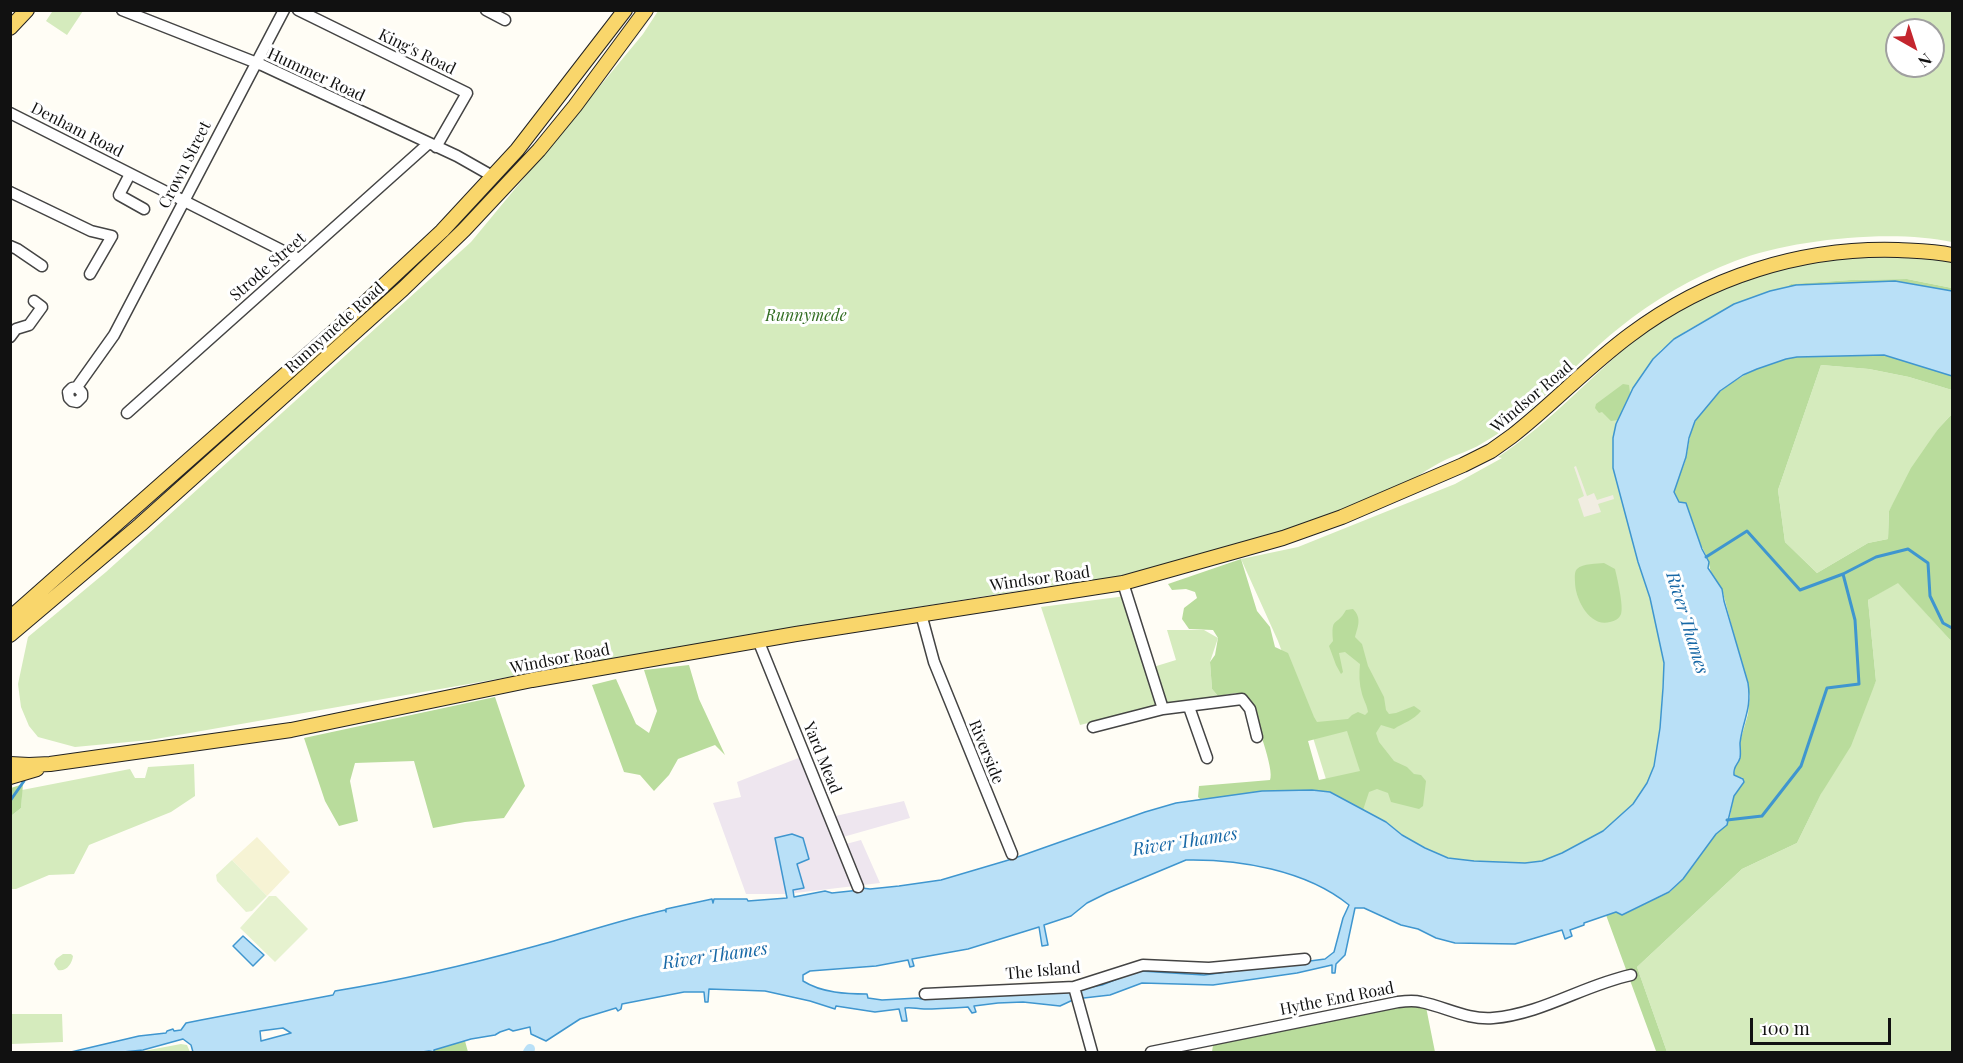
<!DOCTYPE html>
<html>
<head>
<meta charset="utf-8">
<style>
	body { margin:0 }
	#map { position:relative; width:1963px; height:1063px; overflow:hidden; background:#fffdf5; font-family:"Playfair Display",serif }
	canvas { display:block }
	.frame { position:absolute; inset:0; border:12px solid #111; pointer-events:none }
	.north { position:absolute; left:1885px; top:18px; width:60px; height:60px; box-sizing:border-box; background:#fff; border:2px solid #a0a0a0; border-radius:50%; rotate:141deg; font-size:16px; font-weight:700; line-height:24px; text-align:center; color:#111 }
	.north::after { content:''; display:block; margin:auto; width:21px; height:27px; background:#c4262e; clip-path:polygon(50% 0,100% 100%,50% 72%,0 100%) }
	.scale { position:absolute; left:1750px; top:1018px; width:141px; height:27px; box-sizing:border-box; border:3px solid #111; border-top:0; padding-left:8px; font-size:18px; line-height:21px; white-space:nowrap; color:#111; -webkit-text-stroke:4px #fff; paint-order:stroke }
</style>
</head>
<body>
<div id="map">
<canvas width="1963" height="1063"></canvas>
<div class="frame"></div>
<div class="north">N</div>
<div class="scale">100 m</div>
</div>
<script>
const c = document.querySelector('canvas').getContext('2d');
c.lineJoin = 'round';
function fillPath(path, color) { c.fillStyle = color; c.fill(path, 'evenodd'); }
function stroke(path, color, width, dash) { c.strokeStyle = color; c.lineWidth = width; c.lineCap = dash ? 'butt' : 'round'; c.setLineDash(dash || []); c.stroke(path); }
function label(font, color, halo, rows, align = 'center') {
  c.font = font + ' "Playfair Display",serif'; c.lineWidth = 6; c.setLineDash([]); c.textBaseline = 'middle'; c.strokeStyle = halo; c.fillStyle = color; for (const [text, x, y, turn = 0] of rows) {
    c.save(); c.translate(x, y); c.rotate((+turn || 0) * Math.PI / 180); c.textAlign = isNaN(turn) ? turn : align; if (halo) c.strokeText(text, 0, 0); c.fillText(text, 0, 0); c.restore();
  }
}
fillPath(new Path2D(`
	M801 757 826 818 904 801 910 818 843 837 846 844 861 840 880 883 787 894H746L713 803 741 797 737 782Z`), '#eee6ef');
fillPath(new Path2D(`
	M257 837 290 872 267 896 232 860Z`), '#f6f3d4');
fillPath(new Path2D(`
	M51 11H83L67 35 46 21 52 12Z
	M658 11H1952V242C1893 229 1792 239 1735 261 1694 277 1653 300 1619 328 1572 365 1534 415 1481 444 1470 451 1457 454 1445 460 1428 468 1414 480 1397 488 1331 518 1260 539 1189 557 1158 565 1128 575 1097 581 1081 584 1064 585 1047 586L753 634 150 740 75 747 38 737 29 726 21 707 18 684 28 637 106 572 471 242 643 34ZM1897 30H1933V66H1897Z
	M1917 256 1952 261V288L1907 279 1851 280 1791 284 1787 287 1770 291 1734 304 1686 331 1661 350 1633 388 1616 424 1613 438V468L1650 598 1664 664 1660 728 1654 766 1647 783 1633 804 1603 831 1562 853 1542 861 1525 863 1474 861 1448 858 1425 848 1402 835 1386 822 1330 792 1310 728 1278 641 1241 559 1298 547 1455 484 1502 458 1498 457C1544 427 1582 386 1623 350 1681 299 1763 266 1839 257 1864 254 1891 257 1917 256Z
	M1821 365 1869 369 1909 377 1952 390V414L1938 429 1889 511 1888 539 1868 543 1817 573 1785 542 1778 490Z
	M1898 582 1952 642V1052H1667L1637 967 1742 869 1797 843 1876 681 1868 600Z
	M1126 596 1150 668 1176 660 1167 630H1204L1218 638 1210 662 1212 689 1218 696 1189 707 1132 716 1124 714 1080 725 1041 607Z
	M194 764 195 796 171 812 89 845 74 874 49 875 16 889H11V816L21 808 22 790 130 769 135 778H145L148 767Z
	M63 954H71L73 956C72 964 66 972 58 970L54 964 56 959Z
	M10 1014H62L63 1042 11 1044Z
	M181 1044 187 1045 190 1052H138Z`), '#d5ebbd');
fillPath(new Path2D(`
	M1907 279 1952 288V291L1895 281 1787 287 1791 284 1851 280Z
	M1884 355 1952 376V390L1909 377 1869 369 1821 365 1778 490 1785 542 1817 573 1868 543 1888 539 1889 511 1911 468 1938 429 1952 414V642L1898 583 1868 600 1876 681 1851 746 1821 794 1797 843 1742 869 1637 967 1667 1052H1654L1656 1051 1606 915 1616 912H1629L1670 892 1683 879 1716 834 1729 821 1734 796 1744 782 1743 778 1734 775 1735 766 1740 757V742L1748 714 1750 696 1722 589C1712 576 1711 575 1708 559L1674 492C1676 480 1683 470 1686 458 1689 445 1689 434 1695 422 1713 387 1759 363 1797 357Z
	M1623 384 1629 385 1630 393 1618 420 1611 421 1602 412 1599 413 1595 408 1596 404Z
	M1241 559 1257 611 1270 627 1275 647 1288 653 1314 717 1317 722 1348 719 1352 715 1358 712 1365 715 1368 712C1367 705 1364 701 1362 694 1359 684 1359 674 1360 664L1345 652 1339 653 1343 672 1341 674 1336 665 1329 646 1333 641C1331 615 1336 628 1346 610L1353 609C1362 618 1358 626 1355 637L1362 644 1368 666 1384 697 1386 710 1389 714 1396 713 1414 706 1421 711C1414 720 1403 723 1394 729L1381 725 1376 733 1379 742 1394 761 1407 767 1414 774 1421 775 1426 781 1423 806 1419 809 1391 802 1388 793 1377 789 1369 792 1361 816 1293 791 1200 799 1198 797 1199 786 1270 780C1275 770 1255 719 1251 705L1246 696 1236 693 1218 696 1212 689 1210 662 1215 655 1218 638 1213 630 1189 629 1182 619 1184 608 1197 598 1195 592 1186 589 1172 590 1168 584ZM1347 731 1360 771 1319 780 1308 741Z
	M1604 563 1615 569C1617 577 1624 607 1621 614 1619 619 1615 621 1610 622 1590 628 1575 599 1575 582 1575 578 1574 572 1577 569 1583 563 1597 564 1604 563Z
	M689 665 699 699 725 755 715 745 678 759 669 775 654 791 640 775 624 772 592 685 616 679 636 724 649 733 657 711 644 670Z
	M495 697 525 786 504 818 465 822 433 828 414 761 355 763 350 781 358 821 339 826 325 801 304 738Z
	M23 784 21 808 11 816V788Z
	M1425 1002 1435 1052H1212L1213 1045Z
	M465 1041 468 1052H434L433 1050Z`), '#b9dc9c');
fillPath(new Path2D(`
	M232 860 267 896 252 911 246 912 217 881 216 875Z
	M269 896H276L308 929 275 962 240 928Z`), '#e6f2cf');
fillPath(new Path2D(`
	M1576 466 1587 496 1594 493 1597 500 1613 495 1614 499 1598 504 1601 512 1584 517 1578 499 1584 496 1574 467Z`), '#f1ede2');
const water = new Path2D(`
	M1895 281 1952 291V376L1884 355 1797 357 1786 359 1757 369 1743 375 1720 391 1695 421 1689 438 1686 457 1674 492 1679 502 1686 503 1702 549 1709 562 1708 568 1722 589 1724 601 1748 683C1752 710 1743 719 1740 743 1740 748 1741 753 1740 758 1738 765 1733 766 1734 775L1743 779 1744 782 1734 796 1727 825 1716 834 1683 879 1669 892 1622 915 1616 912 1584 923V925L1570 930 1572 936 1565 939 1562 930 1515 944 1455 943 1436 938 1418 929 1401 925 1364 908H1355L1345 955 1336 964 1335 973H1332V965L1297 973 1213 985 1142 983 1110 995 1075 999 1060 1006 1023 1002 998 1003 974 1006 976 1012 972 1013 968 1007C953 1008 939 1009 924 1009 917 1009 912 1007 905 1008L907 1021H902L899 1009 875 1012 836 1006 835 1009 810 1001 765 991 709 989 708 1002H705L704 992H684L622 1004 621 1009 618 1011 616 1008 580 1019 546 1041 531 1034 530 1027 513 1031 509 1029 500 1032 495 1035 471 1039 434 1050V1052L429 1051 422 1052H193L191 1045 183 1039 143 1050 123 1052H71L139 1036 166 1033 167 1031 173 1029 174 1031 181 1030 186 1023 201 1020 333 995 335 991C402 980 467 965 532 947 577 935 620 920 665 910L666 912V909L712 899 713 903 714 899H747L748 901 787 898 775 838 792 834 803 838 809 859 797 864 804 888 793 890 794 897 825 891 832 893 860 890 862 888 870 889 899 886 941 880 1012 859 1145 812 1176 803 1262 791 1312 790 1330 792 1386 822 1402 835 1425 848 1448 858 1474 861 1525 863 1542 861 1562 853 1603 831 1633 804 1647 783 1654 766 1660 728 1663 688 1664 663 1650 598 1638 562 1613 468V438L1616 424 1633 388 1653 359 1674 339 1734 304 1770 291 1796 285ZM1186 860C1239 859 1306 870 1349 905L1343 918 1334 952 1325 959 1204 975 1141 971 1132 973 1102 985 1060 993 1038 992 935 996 921 999 918 998 882 1000 868 998 867 994C847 994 822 993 803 981V975L810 971 876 966 908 960 910 967 914 966 912 959 968 949 1039 927 1042 946 1048 945 1044 925 1071 916 1087 903 1107 893ZM283 1028 291 1033 261 1041 260 1031Z
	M243 936 264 955 253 966 233 946Z`);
fillPath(water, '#b9e0f7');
stroke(water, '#3f96cf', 1.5);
stroke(new Path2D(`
	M1706 557 1747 531 1800 590 1843 574 1876 557 1908 549 1928 563 1930 596 1943 623 1952 628
	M10 801 24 781
	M1727 820 1762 816 1801 766 1827 688 1859 684 1855 620 1843 574`), '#3f96cf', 3);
stroke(new Path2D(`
	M528 1052 530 1049`), '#b9e0f7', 10);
const minor = new Path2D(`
	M122 10 262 65 457 156 494 177
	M298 10 467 93 436 147
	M486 10 505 20
	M10 113 299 259
	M130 174 119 195 144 209
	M10 192 91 231 112 236 90 274
	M10 246 17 249 42 266
	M10 337 16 329 29 325 42 307 34 301
	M77 387 82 393V397L77 402 72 401 69 398 68 392 72 388 77 387 114 335 284 10
	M127 413 429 143
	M1123 583 1163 709 1242 699 1250 709 1257 737
	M921 614 934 662 1012 854
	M758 640 858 887
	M1189 707 1207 758
	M1093 727 1163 709
	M1074 987 1092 1052
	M925 994 1074 987 1143 965 1209 968 1305 959
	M1151 1052 1398 1002C1405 1001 1414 1000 1421 1002 1446 1007 1467 1020 1493 1018 1542 1014 1584 985 1631 975`);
const major = new Path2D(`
	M10 28 27 10
	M10 618 339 327 442 231 517 150 625 10
	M10 635 140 525 403 289 464 230 539 150 575 106 646 10
	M10 764 29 765 50 764 291 730 532 680 796 634 1123 583 1283 538 1342 517 1463 465 1491 451 1512 436C1553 404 1588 366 1630 335 1707 277 1802 247 1898 250 1917 251 1934 251 1952 255
	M10 777 37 769`);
stroke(minor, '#444', 13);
stroke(major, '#222', 16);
stroke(minor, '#fff', 10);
stroke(major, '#f9d66b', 14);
label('16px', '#111', '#fff', [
	["King's Road",417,52,26],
	["Hummer Road",316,75,25],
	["Denham Road",77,130,27],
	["Crown Street",185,165,-63],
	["Strode Street",268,267,-41],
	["Runnymede Road",335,328,-42],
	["Windsor Road",1532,397,-40],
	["Windsor Road",1040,579,-8],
	["Windsor Road",560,659,-11],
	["Riverside",986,752,68],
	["Yard Mead",822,758,68],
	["The Island",1043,971,-5],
	["Hythe End Road",1337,999,-11]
]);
label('italic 16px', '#2f6b1f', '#fff', [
	["Runnymede",806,316]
]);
label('italic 18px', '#1768a6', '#fff', [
	["River Thames",1687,623,73],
	["River Thames",1185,842,-9],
	["River Thames",715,956,-8]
]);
</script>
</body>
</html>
